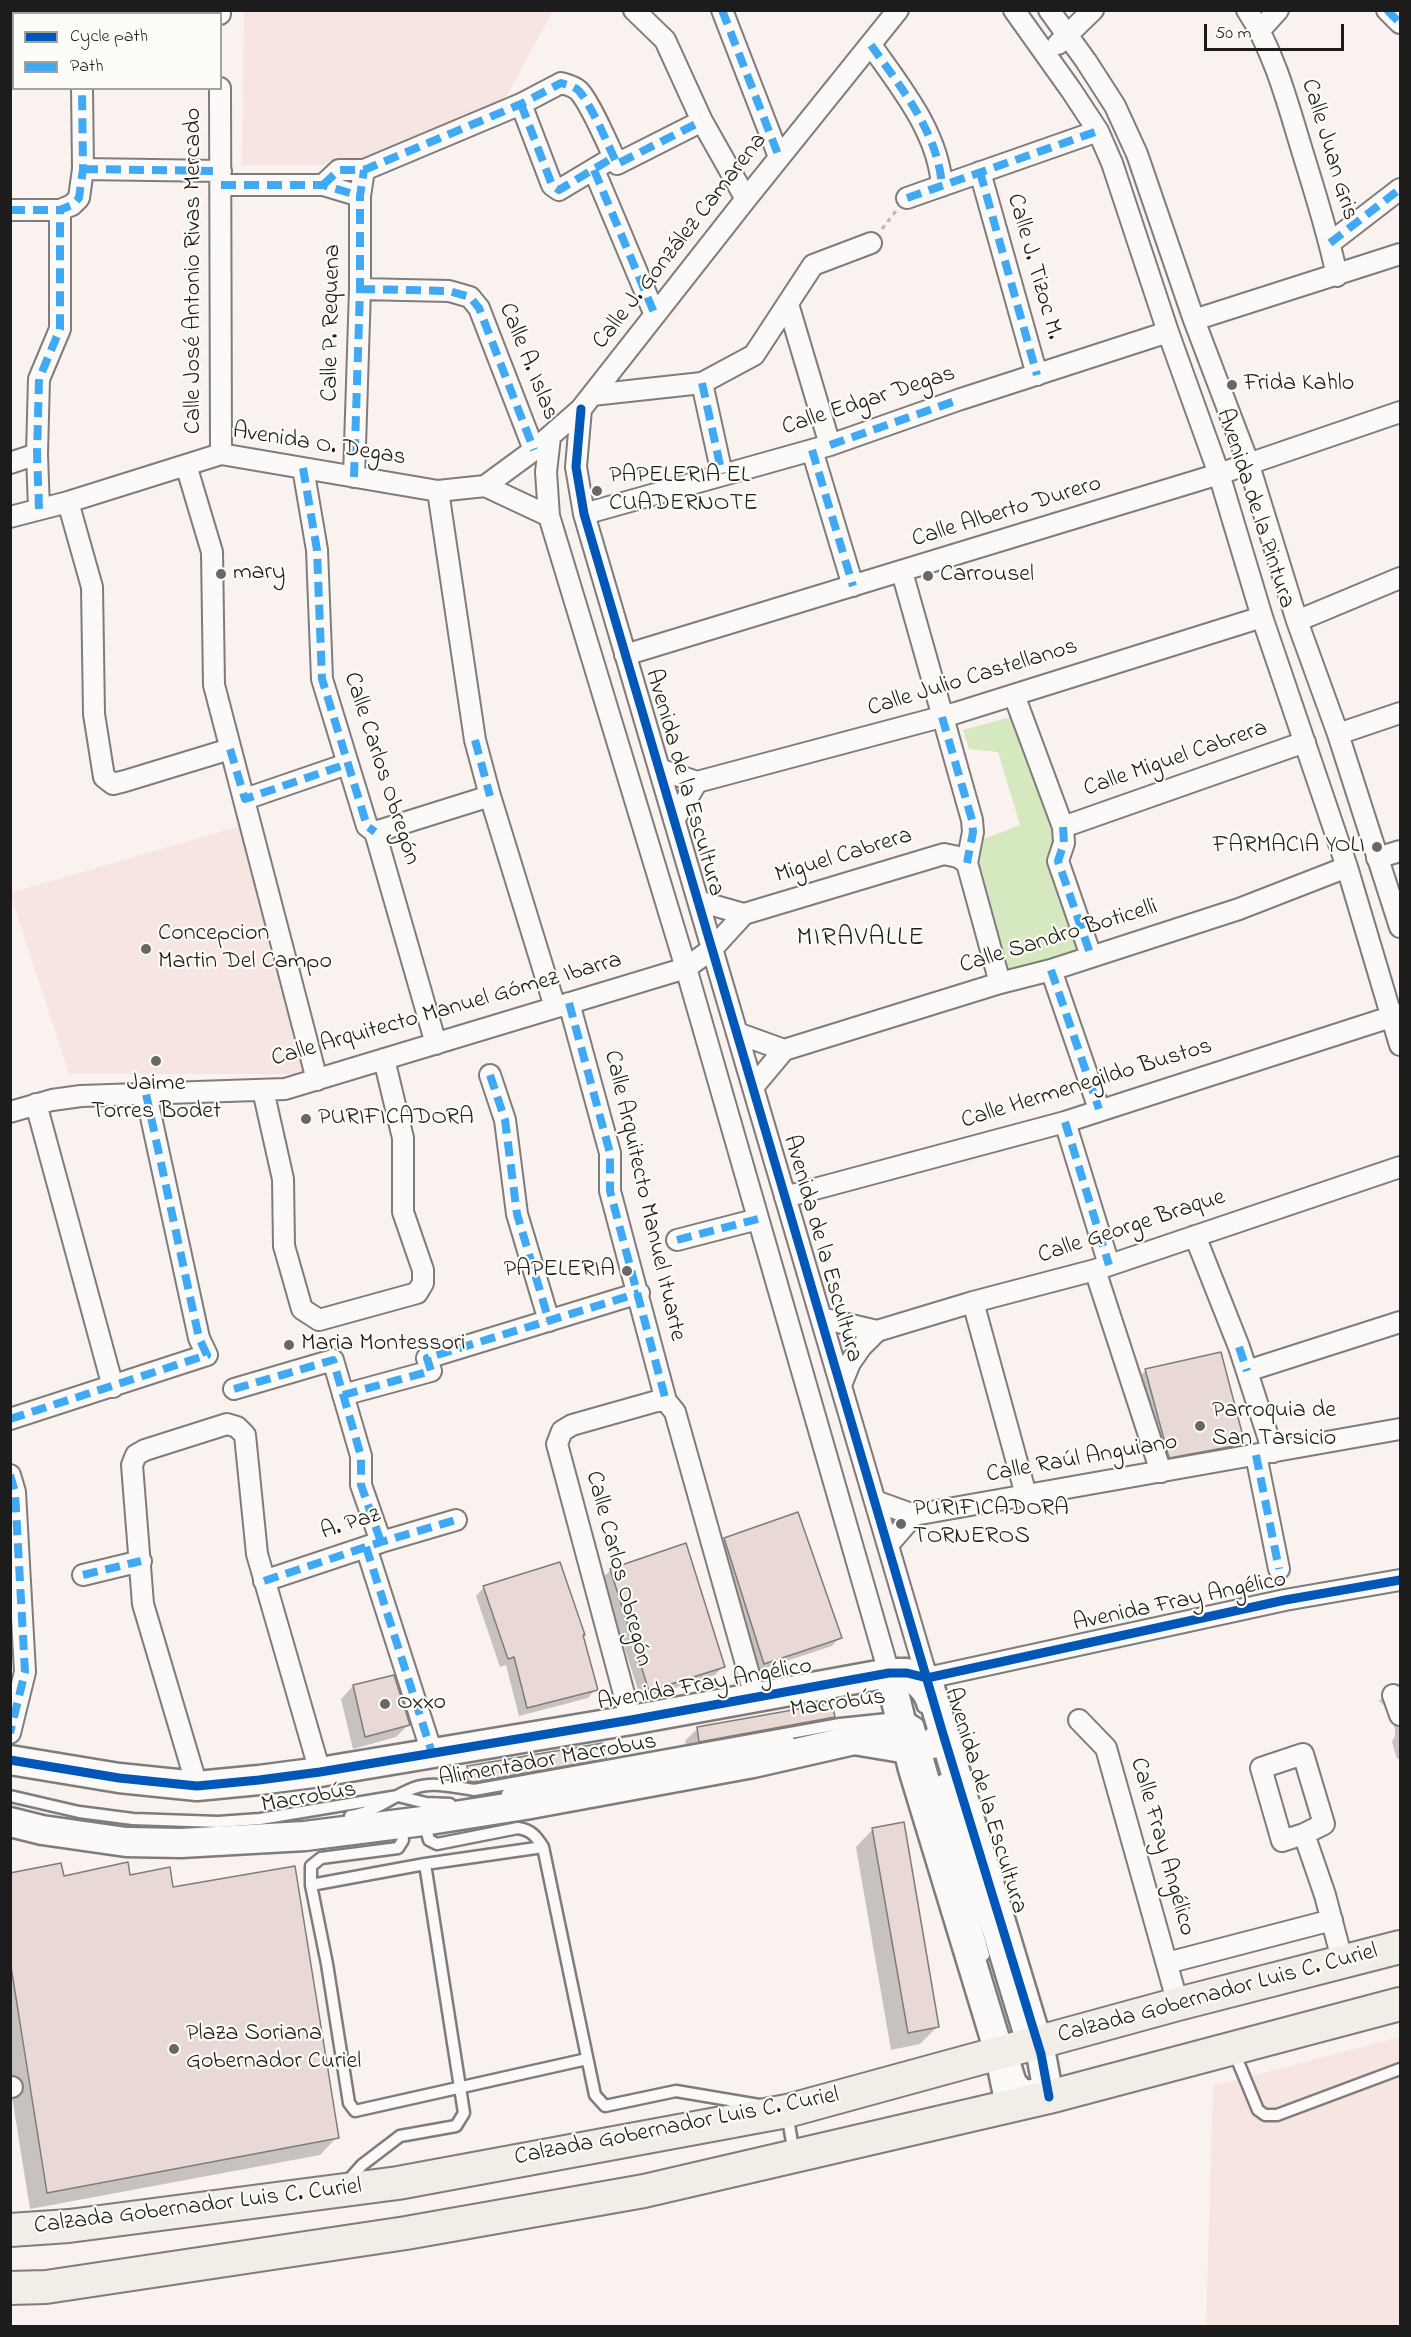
<!DOCTYPE html>
<html>
<head>
<meta charset="utf-8">
<style>
	body { margin:0 }
	#map { position:relative; width:1411px; height:2337px; overflow:hidden; background:#f9f2ef; font-family:"Indie Flower",sans-serif }
	canvas { display:block }
	.frame { position:absolute; inset:0; border:12px solid #1c1c1c; pointer-events:none }
	.legend { position:absolute; left:12px; top:12px; width:210px; height:78px; box-sizing:border-box; background:#fdfcf7; border:2px solid #a3a29f; margin:0; padding:8px 10px; list-style:none; font-size:18px; color:#1c1c1c }
	.legend li { display:flex; align-items:center; gap:12px; height:30px }
	.legend b { width:30px; border:2px solid #a3a29f }
	.scale { position:absolute; left:1204px; top:24px; width:140px; height:27px; box-sizing:border-box; border:3px solid #1c1c1c; border-top:0; padding-left:8px; font-size:18px; line-height:21px; white-space:nowrap; color:#1c1c1c; -webkit-text-stroke:4px #fdfcf7; paint-order:stroke }
</style>
</head>
<body>
<div id="map">
<canvas width="1411" height="2337"></canvas>
<div class="frame"></div>
<ul class="legend">
<li><b style="height:8px;background:#0057b8"></b>Cycle path</li>
<li><b style="height:8px;background:#3fa9f5"></b>Path</li>
</ul>
<div class="scale">50 m</div>
</div>
<script>
const c = document.querySelector('canvas').getContext('2d');
c.lineJoin = 'round';
function fillPath(path, color) { c.fillStyle = color; c.fill(path, 'evenodd'); }
function stroke(path, color, width, dash) { c.strokeStyle = color; c.lineWidth = width; c.lineCap = dash ? 'butt' : 'round'; c.setLineDash(dash || []); c.stroke(path); }
function label(font, color, halo, rows, align = 'center') {
  c.font = font + ' "Indie Flower",sans-serif'; c.lineWidth = 4.5; c.setLineDash([]); c.textBaseline = 'middle'; c.strokeStyle = halo; c.fillStyle = color; for (const [text, x, y, turn = 0] of rows) {
    c.save(); c.translate(x, y); c.rotate((+turn || 0) * Math.PI / 180); c.textAlign = isNaN(turn) ? turn : align; if (halo) c.strokeText(text, 0, 0); c.fillText(text, 0, 0); c.restore();
  }
}
fillPath(new Path2D(`
	M244 11H553L505 99 366 165H242Z
	M240 826 304 1074H69L10 893Z
	M1400 2037V2326H1206L1213 2086Z`), '#f7e5e1');
fillPath(new Path2D(`
	M1018 715 1060 841 1084 956 1009 979 974 843 1020 825 998 752 969 749 963 730Z`), '#d6e8c0');
fillPath(new Path2D(`
	M1146 1370 1244 1444 1226 1461 1152 1474 1129 1388Z
	M725 1540 840 1637 832 1646 756 1671 716 1548Z
	M611 1570 723 1666 715 1675 641 1699 602 1578Z
	M484 1587 582 1636 596 1689 588 1698 519 1716 506 1665 500 1667 476 1596Z
	M1400 1683V1758L1397 1759 1392 1742 1395 1736V1729L1387 1708 1379 1701 1396 1684Z
	M353 1686 409 1724 396 1737 353 1749 341 1699Z
	M833 1716 820 1729 687 1754 685 1741 698 1728Z
	M604 1758 591 1771 456 1794 454 1780 467 1767Z
	M873 1829 937 2027 920 2044 891 2050 856 1847Z
	M10 1875 172 1888 337 2137 320 2155 30 2209 10 2084Z`), '#0003');
const building = new Path2D(`
	M1221 1352 1245 1444 1169 1458 1145 1369Z
	M798 1512 842 1638 764 1664 724 1538Z
	M686 1543 725 1667 649 1691 610 1569Z
	M560 1562 585 1635H583L598 1690 527 1708 514 1657 508 1659 483 1586Z
	M394 1675 410 1725 365 1737 353 1685Z
	M832 1703 835 1717 699 1742 697 1727Z
	M603 1743 606 1759 474 1782 468 1781 467 1766Z
	M904 1822 939 2027 908 2033 872 1828Z
	M128 1862 130 1875 170 1867 173 1887 295 1866 339 2138 47 2193 10 1960V1873L61 1863 64 1876Z`);
fillPath(building, '#e8d9d5');
stroke(building, '#7f7c7b', 1.5);
const lane = new Path2D(`
	M899 1684C912 1687 920 1694 923 1707
	M861 1730 902 1726
	M942 1780 1022 2044
	M507 1794 671 1761 789 1741
	M10 1796 79 1812 133 1819 218 1822 260 1819 398 1796 426 1803 450 1804
	M350 1816C374 1813 392 1796 414 1788 432 1781 456 1787 474 1790L840 1724 907 1717 918 1724 984 1955
	M424 1821 429 1840 437 1844 518 1828C531 1830 536 1836 543 1847
	M400 1825 403 1840 398 1848 321 1858 311 1866V1885L327 1964 349 2103 355 2111 587 2059
	M311 1885 425 1864 543 1847 595 2095 605 2106 676 2091 759 2105
	M1234 2052 1258 2110 1265 2115H1277L1400 2069
	M1015 2063 1020 2079 1026 2086 1044 2083
	M787 2113 794 2154
	M346 2183 362 2165 400 2136 456 2126 464 2113 425 1864`);
const street = new Path2D(`
	M220 10V14
	M634 10 665 40 702 121 746 199
	M722 10 779 157
	M1014 10 1071 90 1098 131 1112 163 1168 332 1219 474 1262 617 1347 867 1400 1045
	M1049 10 1086 61 1115 106 1137 154 1194 320 1248 462 1297 621 1338 734 1400 927
	M1247 10C1274 51 1287 101 1301 147 1314 190 1328 232 1337 276
	M1387 10 1400 23
	M1260 30 1278 10
	M1058 44 1093 10
	M871 45C901 88 938 132 942 186
	M220 88 221 454
	M521 104 552 185 559 190 614 157
	M83 169 221 171
	M594 170 655 315
	M980 172 1037 375
	M221 185H323L360 196
	M323 185 339 170H364L521 104 561 83C568 85 574 86 579 91 591 104 609 147 617 164L702 121
	M907 198 1098 131
	M10 210H60L72 205 79 198 83 169 82 88
	M1330 243 1400 189
	M360 289 449 291 470 297 479 308 534 450
	M788 304 830 445
	M1194 320 1400 254
	M702 383 722 474
	M592 395 702 383 754 355 813 265 871 243
	M581 409 576 467 584 514 927 1678 1285 1600 1400 1580
	M550 437 546 472 549 516 686 968 889 1673
	M812 450 853 586
	M10 463 37 454
	M186 465 212 552 214 685 317 1080
	M303 468 317 550 322 679 367 826 375 832 436 1044
	M354 477 360 289V196L364 170
	M485 486 534 450 581 409 746 199 898 10
	M438 491 475 740 490 796 555 1007
	M68 502 92 587 94 714 104 777 113 784 125 781 230 749
	M39 509 37 454 39 379 60 329V210
	M584 514 830 445 958 400 1168 332
	M10 517 68 502 221 454 438 491 485 486 549 516
	M902 572 972 820 973 832 967 863
	M1297 621 1400 578
	M625 655 1219 474 1400 412
	M1014 695 1063 827 1064 843 1058 861 1091 956
	M1338 734 1400 713
	M659 769 697 782 956 713 1262 617
	M245 799 347 764
	M674 820 697 782
	M1063 827 1305 742
	M375 832 490 796
	M1377 858 1400 851
	M698 901 744 914
	M1051 970 1099 1109
	M569 1003 610 1153V1191L666 1401 675 1412 755 1696
	M737 1033 784 1050
	M490 1075 505 1120 517 1214 549 1321
	M753 1087 784 1050 1000 983 1051 970 1239 909 1347 867
	M263 1090 283 1179 284 1246 302 1309 319 1320 417 1293 423 1283V1270L403 1212V1138L384 1059
	M36 1104 113 1387
	M10 1112 52 1100 81 1096 285 1089 686 968 712 949 744 914 944 854 958 857 967 863 1000 983
	M1065 1122 1109 1265
	M785 1197 1065 1122 1400 1014
	M1195 1236 1239 1347 1273 1452
	M677 1240 758 1219
	M1095 1270 1161 1472
	M973 1302 1026 1495
	M821 1318 877 1331
	M1247 1371 1400 1322
	M841 1385 850 1363 861 1347 877 1331 973 1302 1095 1270 1400 1167
	M234 1389 333 1360 361 1456V1485L381 1542
	M343 1395 431 1371 427 1358 639 1293
	M10 1419 207 1355 199 1338 146 1094
	M1256 1455 1279 1569
	M10 1475 15 1492 25 1672 10 1733
	M875 1501 914 1515 1400 1429
	M888 1545 914 1515
	M366 1547 432 1753
	M83 1575 141 1561
	M264 1581 381 1542 456 1520
	M1393 1695 1400 1715
	M631 1720 557 1444 562 1431 572 1425 657 1401H666
	M1079 1720 1106 1748 1178 2004
	M197 1786 143 1604 132 1465 136 1455 145 1450 227 1424 237 1427 245 1435 257 1554 320 1772
	M1304 1834 1282 1841 1261 1768 1303 1754 1324 1824 1304 1834 1325 1895 1343 1963
	M1167 1963 1332 1920
	M10 2087H12`);
const secondary = new Path2D(`
	M889 1673 913 1769 999 2052 1010 2105
	M10 1760 119 1778 197 1786 259 1780 320 1772 631 1720 889 1673H907L927 1678 1041 2054 1049 2097
	M10 1822 42 1830 126 1842 181 1843 305 1836 423 1821 525 1805 753 1763 854 1740 908 1749 932 1744 943 1734`);
const primary = new Path2D(`
	M10 2230 69 2226 398 2183 787 2111 1178 2004 1400 1947
	M10 2288 46 2287 406 2233 644 2191 1049 2097 1400 2004`);
stroke(lane, '#7f7c7b', 15);
stroke(street, '#7f7c7b', 24);
stroke(secondary, '#7f7c7b', 33);
stroke(primary, '#7f7c7b', 36);
stroke(new Path2D(`
	M882 229 896 211`), '#bab7b6', 3, [4.5, 4.5]);
stroke(lane, '#fbfaf8', 10);
stroke(street, '#fbfaf8', 20);
stroke(secondary, '#fbfaf8', 28);
stroke(primary, '#f2ede6', 32);
stroke(new Path2D(`
	M722 10 779 157
	M1387 10 1400 23
	M871 45C901 88 938 132 942 186
	M521 104 552 185 559 190 614 157
	M83 169 221 171
	M594 170 655 315
	M980 172 1037 375
	M221 185H323L360 196
	M323 185 339 170H364L521 104 561 83C568 85 574 86 579 91 591 104 609 147 617 164L702 121
	M907 198 1098 131
	M10 210H60L72 205 79 198 83 169 82 88
	M1330 243 1400 189
	M360 289 449 291 470 297 479 308 534 450
	M702 383 722 474
	M830 445 958 400
	M812 450 853 586
	M303 468 317 550 322 679 367 826 375 832
	M354 477 360 289V196L364 170
	M39 509 37 454 39 379 60 329V210
	M942 717 972 820 973 832 967 863
	M475 740 490 796
	M230 749 245 799 347 764
	M1063 827 1064 843 1058 861 1091 956
	M1051 970 1099 1109
	M569 1003 610 1153V1191L666 1401
	M490 1075 505 1120 517 1214 549 1321
	M1065 1122 1109 1265
	M677 1240 758 1219
	M1239 1347 1247 1371
	M234 1389 333 1360 361 1456V1485L381 1542
	M343 1395 431 1371 427 1358 639 1293
	M10 1419 207 1355 199 1338 146 1094
	M1256 1455 1279 1569
	M10 1475 15 1492 25 1672 10 1733
	M366 1547 432 1753
	M83 1575 141 1561
	M264 1581 381 1542 456 1520
	M10 2087H12`), '#3fa9f5', 8, [15, 8]);
stroke(new Path2D(`
	M581 409 576 467 584 514 943 1734 1041 2054 1049 2097
	M10 1760 119 1778 197 1786 259 1780 320 1772 631 1720 889 1673H907L927 1678 1285 1600 1400 1580`), '#0057b8', 9);
for (const [x, y, r, color] of [
	[1232,385,6,"#696766"],
	[597,491,6,"#696766"],
	[221,574,6,"#696766"],
	[928,576,6,"#696766"],
	[1377,847,6,"#696766"],
	[146,949,6,"#696766"],
	[156,1061,6,"#696766"],
	[306,1119,6,"#696766"],
	[627,1271,6,"#696766"],
	[289,1345,6,"#696766"],
	[1200,1426,6,"#696766"],
	[901,1524,6,"#696766"],
	[385,1704,6,"#696766"],
	[174,2049,6,"#696766"]
]) { const dot = new Path2D(); dot.arc(x, y, r, 0, 2 * Math.PI); c.fillStyle = color; c.fill(dot); stroke(dot, '#fdfcf7', 2); }
label('24px', '#1c1c1c', '#fdfcf7', [
	["Calle Juan Gris",1328,150,73],
	["Calle J. González Camarena",681,242,-52],
	["Calle J. Tizoc M.",1033,267,74],
	["Calle José Antonio Rivas Mercado",195,271,-90],
	["Calle P. Requena",333,323,-89],
	["Calle A. Islas",527,362,68],
	["Calle Edgar Degas",869,402,-18],
	["Avenida O. Degas",319,446,9],
	["Avenida de la Pintura",1254,509,72],
	["Calle Alberto Durero",1007,513,-17],
	["Calle Julio Castellanos",973,679,-17],
	["Calle Miguel Cabrera",1176,760,-19],
	["Calle Carlos Obregón",380,769,72],
	["Avenida de la Escultura",683,783,74],
	["Miguel Cabrera",844,857,-17],
	["Calle Sandro Boticelli",1059,938,-17],
	["Calle Arquitecto Manuel Gómez Ibarra",447,1011,-16],
	["Calle Hermenegildo Bustos",1087,1085,-17],
	["Calle Arquitecto Manuel Ituarte",643,1196,77],
	["Calle George Braque",1132,1228,-18],
	["Avenida de la Escultura",821,1249,74],
	["Calle Raúl Anguiano",1082,1460,-10],
	["A. Paz",351,1525,-18],
	["Calle Carlos Obregón",617,1569,75],
	["Avenida Fray Angélico",1180,1603,-12],
	["Avenida Fray Angélico",705,1686,-10],
	["Macrobús",838,1705,-8],
	["Alimentador Macrobus",548,1762,-10],
	["Macrobús",309,1799,-10],
	["Avenida de la Escultura",984,1801,73],
	["Calle Fray Angélico",1161,1847,74],
	["Calzada Gobernador Luis C. Curiel",1218,1995,-15],
	["Calzada Gobernador Luis C. Curiel",677,2128,-11],
	["Calzada Gobernador Luis C. Curiel",198,2208,-7]
]);
label('24px', '#1c1c1c', '#fdfcf7', [
	["Frida Kahlo",1244,385],
	["PAPELERIA EL",609,477],
	["CUADERNOTE",609,505],
	["mary",233,574],
	["Carrousel",940,576],
	["FARMACIA YOLI",1365,847,"right"],
	["Concepcion",158,935],
	["Martin Del Campo",158,963],
	["Jaime",156,1085,"center"],
	["Torres Bodet",156,1113,"center"],
	["PURIFICADORA",318,1119],
	["PAPELERIA",615,1271,"right"],
	["Maria Montessori",301,1345],
	["Parroquia de",1212,1412],
	["San Tarsicio",1212,1440],
	["PURIFICADORA",913,1510],
	["TORNEROS",913,1538],
	["Oxxo",397,1704],
	["Plaza Soriana",186,2035],
	["Gobernador Curiel",186,2063]
], 'left');
c.letterSpacing = '1.5px';
label('26px', '#1c1c1c', '#fdfcf7', [
	["MIRAVALLE",861,940]
]);
c.letterSpacing = '0px';
</script>
</body>
</html>
